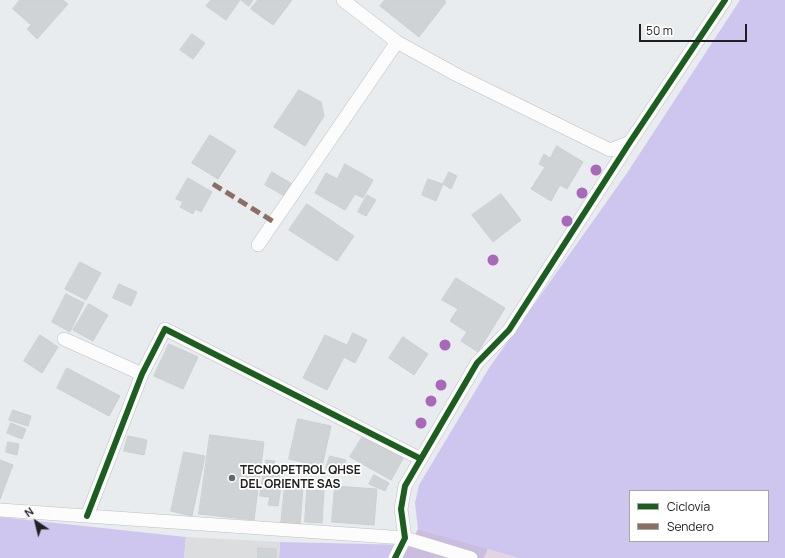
<!DOCTYPE html>
<html>
<head>
<meta charset="utf-8">
<style>
	body { margin:0 }
	#map { position:relative; width:785px; height:558px; overflow:hidden; background:#e8ecee; font-family:Manrope,sans-serif }
	canvas { display:block }
	.legend { position:absolute; left:629px; top:490px; width:140px; height:52px; box-sizing:border-box; background:#fff; border:1px solid #a6a6a6; margin:0; padding:5px 7px; list-style:none; font-size:12px; color:#202020 }
	.legend li { display:flex; align-items:center; gap:8px; height:20px }
	.legend b { width:20px; border:1px solid #a6a6a6 }
	.north { position:absolute; left:16px; top:502px; width:40px; height:40px; -webkit-text-stroke:3px #fff; paint-order:stroke; rotate:325deg; font-size:11px; font-weight:700; line-height:16px; text-align:center; color:#202020 }
	.north::after { content:''; display:block; margin:auto; width:14px; height:18px; background:#202020; clip-path:polygon(50% 0,100% 100%,50% 72%,0 100%) }
	.scale { position:absolute; left:639px; top:24px; width:108px; height:18px; box-sizing:border-box; border:2px solid #202020; border-top:0; padding-left:5px; font-size:12px; line-height:14px; white-space:nowrap; color:#202020; -webkit-text-stroke:3px #fff; paint-order:stroke }
</style>
</head>
<body>
<div id="map">
<canvas width="785" height="558"></canvas>
<ul class="legend">
<li><b style="height:5px;background:#1b5e20"></b>Ciclovía</li>
<li><b style="height:5px;background:#8d6e63"></b>Sendero</li>
</ul>
<div class="north">N</div>
<div class="scale">50 m</div>
</div>
<script>
const c = document.querySelector('canvas').getContext('2d');
c.lineJoin = 'round';
function fillPath(path, color) { c.fillStyle = color; c.fill(path, 'evenodd'); }
function stroke(path, color, width, dash) { c.strokeStyle = color; c.lineWidth = width; c.lineCap = dash ? 'butt' : 'round'; c.setLineDash(dash || []); c.stroke(path); }
function label(font, color, halo, rows, align = 'center') {
  c.font = font + ' Manrope,sans-serif'; c.lineWidth = 3.5; c.setLineDash([]); c.textBaseline = 'middle'; c.strokeStyle = halo; c.fillStyle = color; for (const [text, x, y, turn = 0] of rows) {
    c.save(); c.translate(x, y); c.rotate((+turn || 0) * Math.PI / 180); c.textAlign = isNaN(turn) ? turn : align; if (halo) c.strokeText(text, 0, 0); c.fillText(text, 0, 0); c.restore();
  }
}
fillPath(new Path2D(`
	M740 0H785V558H518L418 529 415 503 419 485 489 368 627 173ZM630 491H768V541H630Z
	M0 517 186 537 184 558H0Z
	M280 542 410 545 403 558H279Z`), '#cec6ef');
fillPath(new Path2D(`
	M418 529 488 549 484 558H403Z`), '#cabde0');
fillPath(new Path2D(`
	M488 549 518 558H484Z`), '#e4d4e2');
fillPath(new Path2D(`
	M186 537 280 542 279 558H184Z`), '#dcddde');
const building = new Path2D(`
	M20 0H63L68 4 37 39 27 29 31 25 13 9Z
	M211 0H240L226 20 206 6Z
	M241 0H253L249 6Z
	M258 0H292L273 25 251 9Z
	M385 0H444L446 2 419 37 380 6Z
	M192 34 205 43 193 59 180 50Z
	M299 90 321 102 324 116 305 146 274 127Z
	M210 135 236 151 218 179 192 163Z
	M557 146 583 162 567 189 560 185 551 201 531 189 545 167 539 164 544 154 550 158Z
	M345 164 373 180 363 198 355 194 345 210 315 193 326 173 337 179Z
	M272 172 297 187 290 199 265 185Z
	M449 172 457 176 451 189 443 184Z
	M188 178 212 192 201 212 195 209 193 214 180 207 183 202 176 199Z
	M428 179 443 184 436 201 422 195Z
	M501 194 521 220 493 242 472 215Z
	M367 195 376 200 366 216 358 212Z
	M307 204 354 236 337 261 289 230Z
	M80 262 101 273 86 300 65 289Z
	M456 278 505 308 478 352 461 341 467 332 450 321 458 309 442 300Z
	M119 284 137 292 131 306 113 298Z
	M66 294 84 303 70 332 52 322Z
	M89 304 108 315 93 341 73 330Z
	M353 333 367 340 355 363 344 357 327 390 303 378 325 335 347 345Z
	M40 335 58 347 42 373 24 361Z
	M403 337 428 354 414 375 389 358Z
	M169 344 198 357 183 389 154 376Z
	M67 368 120 396 109 416 57 388Z
	M13 410 31 416 28 426 9 420Z
	M298 419 331 426 322 467 289 459Z
	M11 423 26 429 22 439 7 433Z
	M364 434 404 457 391 480 350 457Z
	M210 435 264 442 254 520 199 514Z
	M128 436 147 440 144 455 124 451Z
	M8 442 19 444 17 455 6 452Z
	M184 452 205 456 192 516 171 511Z
	M330 456 346 460 342 473 326 468Z
	M0 460 13 465 0 499Z
	M266 460 275 461 273 473 280 474 278 487H281L278 506 268 505 270 497 260 496Z
	M374 475 389 483 385 491 369 484Z
	M285 486 303 488 300 525 281 524Z
	M335 486 377 489 374 525 332 522Z
	M307 490 324 491 322 523 305 522Z
	M258 548 276 549V558H258Z`);
fillPath(building, '#cfd3d5');
stroke(building, '#c9d0d2', 1);
const minor = new Path2D(`
	M343 0 397 42 457 75 610 150 630 142
	M258 245 397 42
	M64 339 142 374
	M0 510 405 538 471 558
	M87 516 142 374 165 329 421 459
	M395 558 405 538 401 509 405 486 477 363 509 330 630 142 725 0`);
stroke(minor, '#bdbfc0', 14);
stroke(minor, '#fcfcfc', 13);
stroke(new Path2D(`
	M213 184 274 222`), '#8d6e63', 5, [10, 5]);
stroke(new Path2D(`
	M87 516 142 374 165 329 421 459
	M395 558 405 538 401 509 405 486 477 363 509 330 630 142 725 0`), '#1b5e20', 6);
c.fillStyle = '#a86ab8';
for (const [x, y] of [
	[596,170],
	[582,193],
	[567,221],
	[493,260],
	[445,345],
	[441,385],
	[431,401],
	[421,423]
]) { c.beginPath(); c.arc(x, y, 5.5, 0, 2 * Math.PI); c.fill(); }
for (const [x, y, r, color] of [
	[232,478,4,"#666768"]
]) { const dot = new Path2D(); dot.arc(x, y, r, 0, 2 * Math.PI); c.fillStyle = color; c.fill(dot); stroke(dot, '#fff', 1.5); }
label('bold 12px', '#202020', '#fff', [
	["TECNOPETROL QHSE",240,471],
	["DEL ORIENTE SAS",240,485]
], 'left');
</script>
</body>
</html>
